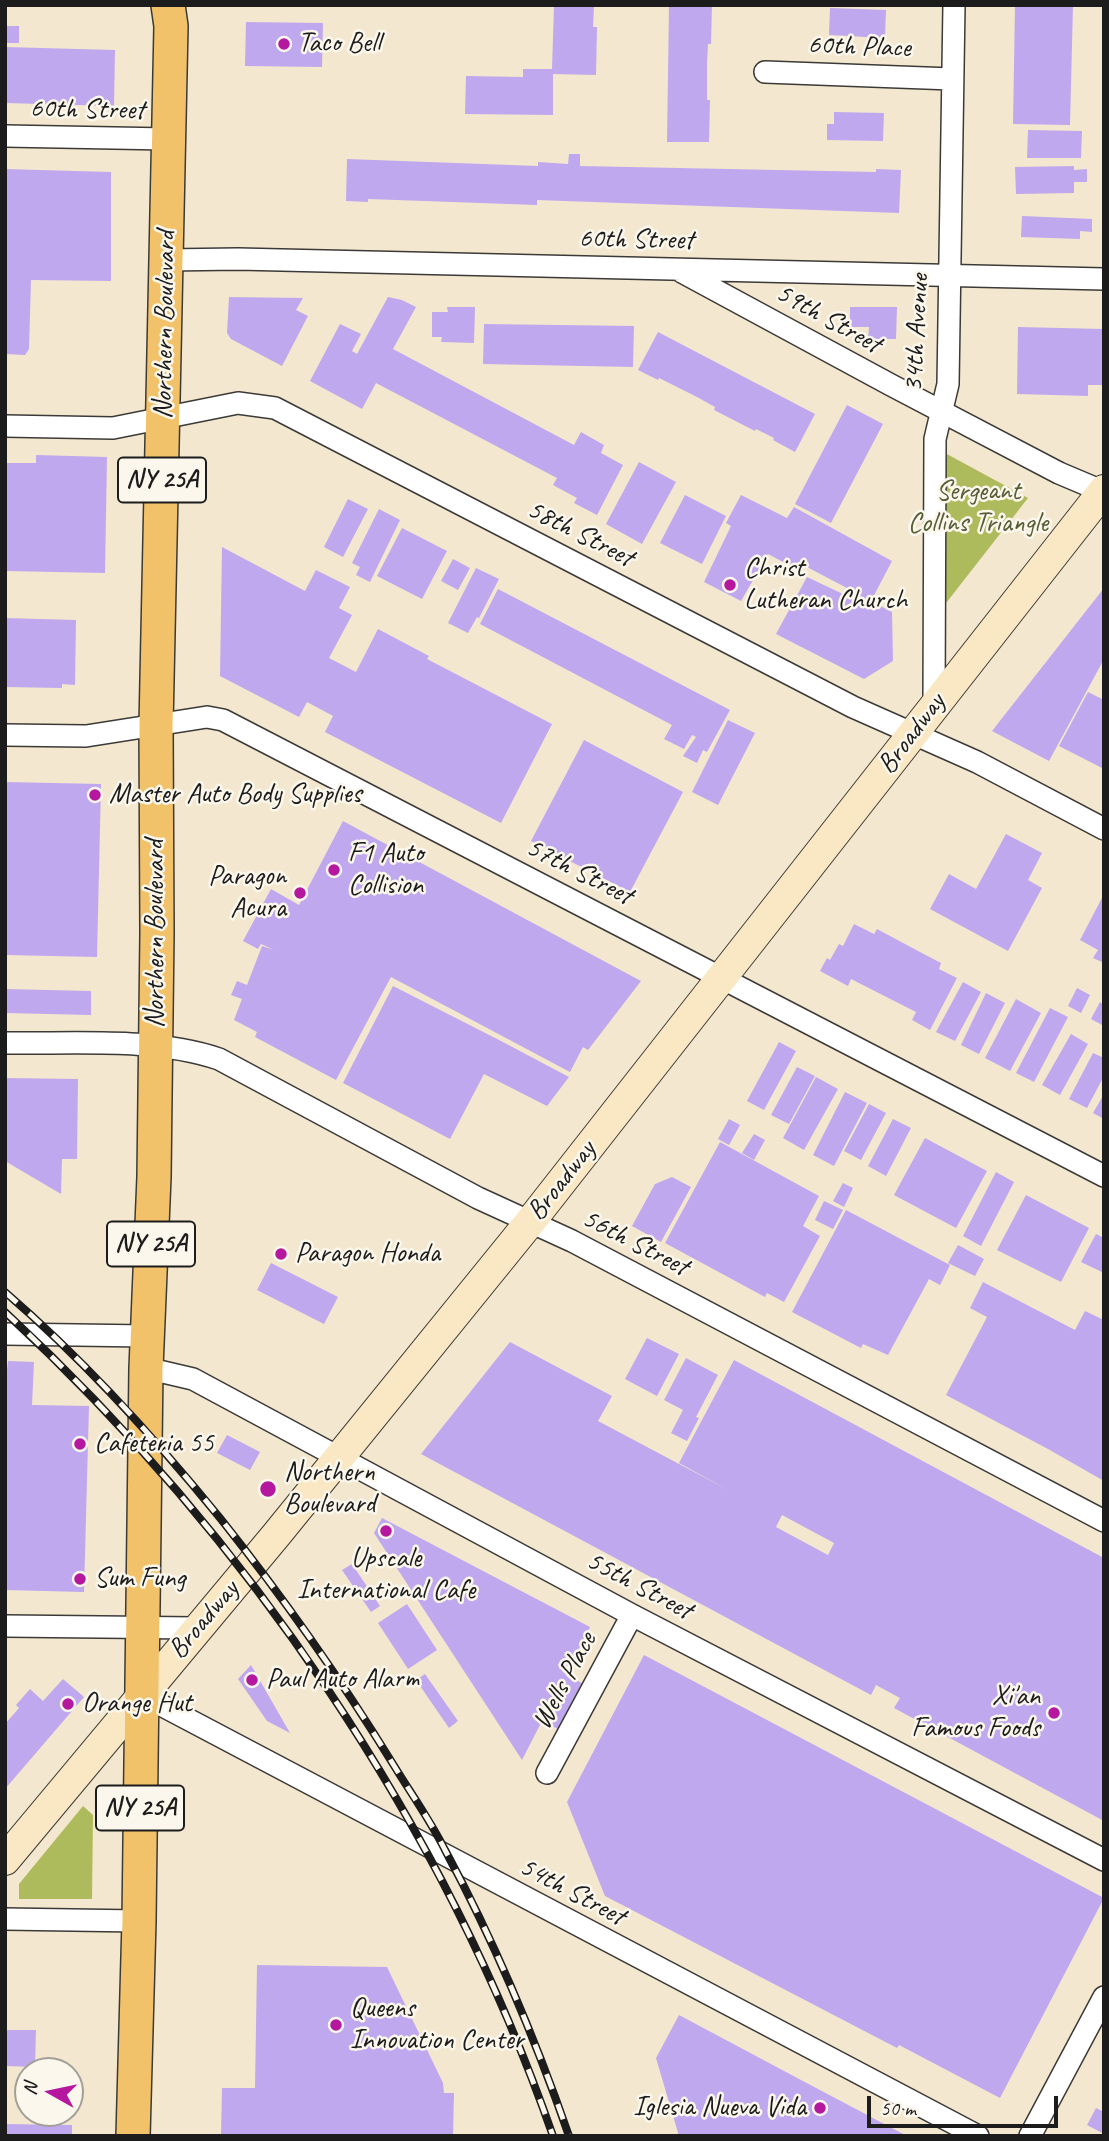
<!DOCTYPE html>
<html>
<head>
<meta charset="utf-8">
<style>
	body { margin:0 }
	#map { position:relative; width:1109px; height:2141px; overflow:hidden; background:#f4e7cf; font-family:Caveat,sans-serif }
	canvas { display:block }
	.frame { position:absolute; inset:0; border:7px solid #1c1c1c; pointer-events:none }
	.north { position:absolute; left:14px; top:2057px; width:70px; height:70px; box-sizing:border-box; background:#fbf7ec; border:2px solid #a29f99; border-radius:50%; rotate:279deg; font-size:19px; font-weight:700; line-height:28px; text-align:center; color:#1c1c1c }
	.north::after { content:''; display:block; margin:auto; width:24px; height:32px; background:#b5179e; clip-path:polygon(50% 0,100% 100%,50% 72%,0 100%) }
	.scale { position:absolute; left:867px; top:2096px; width:191px; height:32px; box-sizing:border-box; border:4px solid #1c1c1c; border-top:0; padding-left:9px; font-size:21px; line-height:24px; white-space:nowrap; color:#1c1c1c; -webkit-text-stroke:5px #fbf7ec; paint-order:stroke }
</style>
</head>
<body>
<div id="map">
<canvas width="1109" height="2141"></canvas>
<div class="frame"></div>
<div class="north">N</div>
<div class="scale">50 m</div>
</div>
<script>
const c = document.querySelector('canvas').getContext('2d');
c.lineJoin = 'round';
function fillPath(path, color) { c.fillStyle = color; c.fill(path, 'evenodd'); }
function stroke(path, color, width, dash) { c.strokeStyle = color; c.lineWidth = width; c.lineCap = dash ? 'butt' : 'round'; c.setLineDash(dash || []); c.stroke(path); }
function label(font, color, halo, rows, align = 'center') {
  c.font = font + ' Caveat,sans-serif'; c.lineWidth = 5; c.setLineDash([]); c.textBaseline = 'middle'; c.strokeStyle = halo; c.fillStyle = color; for (const [text, x, y, turn = 0] of rows) {
    c.save(); c.translate(x, y); c.rotate((+turn || 0) * Math.PI / 180); c.textAlign = isNaN(turn) ? turn : align; if (halo) c.strokeText(text, 0, 0); c.fillText(text, 0, 0); c.restore();
  }
}
fillPath(new Path2D(`
	M945 453 1028 498 943 607Z
	M83 1806 93 1815 92 1899H19V1884Z`), '#aebb5d');
fillPath(new Path2D(`
	M554 5H594L593 27H597L596 75 553 74V115L465 114 466 76 523 77V69H552Z
	M669 5H712L711 44H708L707 64V100H710L709 142H667Z
	M1015 5H1073L1070 125 1013 124Z
	M830 8 886 10 885 38 829 35Z
	M246 22 323 23 322 67 245 66Z
	M5 26H19V43H5Z
	M5 47 115 50 114 106 5 103Z
	M834 112 884 113 883 141 827 140V124H834Z
	M1028 130 1082 131 1081 158H1027Z
	M569 154H580V166L876 172V169L901 170 899 213 537 200V205L368 199V202L346 201 347 159 538 166V162L568 164Z
	M1074 166V170L1087 169V182H1074V193L1016 194 1015 167Z
	M5 169 111 172V281L31 280 29 349 25 355 5 354Z
	M1022 216 1092 219V232L1080 231V239L1021 237Z
	M229 297 303 298 296 310 308 316 282 366 231 339 227 333Z
	M388 297 402 300 416 307 393 349 574 445 581 432 604 445 601 453 623 465 597 515 574 503 577 498 553 485 557 478 376 383 362 409 310 381 340 324 361 334 352 351 357 354Z
	M447 307H475L474 343 441 342 442 337H432V312H448Z
	M850 307H897L896 339H868L869 327H850Z
	M484 324 634 326 633 367 483 364Z
	M1018 327 1104 329 1102 385H1088V396L1017 394Z
	M658 332 815 414 795 452 773 440 774 438 756 429 755 431 714 410 715 407 697 397 659 378 658 380 638 370Z
	M847 405 883 424 831 523 795 504Z
	M36 455 107 457 105 573 5 571V463H36Z
	M639 462 676 482 642 544 606 524Z
	M685 495 726 516 702 564 660 543Z
	M741 495 787 518 794 507 892 561 871 601 892 612 893 661 864 679 776 634 807 577 845 595 847 588 805 566 802 572 768 554 741 601 704 582 731 526 726 523Z
	M348 499 368 509 343 557 324 547Z
	M379 509 400 520 370 582 356 575 360 567 352 563Z
	M402 528 447 551 422 599 377 576Z
	M222 547 305 591 316 570 350 587 339 608 352 615 329 658 356 672 378 629 429 656 427 659 552 724 501 823 325 732 333 716 307 702 299 717 220 676Z
	M453 559 470 568 458 590 441 581Z
	M476 568 499 579 479 618 477 617 468 633 448 623Z
	M1104 588V659L1049 761 992 731Z
	M498 589 730 710 707 752 703 750 697 763 683 756 696 737 692 735 684 749 664 739 672 725 480 624Z
	M5 618 76 620 75 685 62 684V688L5 687Z
	M1088 692 1104 700V769L1059 746Z
	M728 720 755 733 718 805 692 792Z
	M584 740 683 792 630 892 531 841Z
	M5 782 101 784 97 957 5 955Z
	M343 821 369 835 641 981 588 1050 583 1047 570 1072 391 977 336 1080 255 1037 257 1032 234 1020 242 999 231 995 237 981 247 985 262 946 274 950 261 944 258 949 243 941 271 889 299 905Z
	M1006 834 1042 853 1028 880 1042 888 1008 951 930 909 949 874 976 889Z
	M1104 894V963L1093 958 1098 950 1080 940Z
	M854 924 874 934 877 929 920 952 941 963 939 969 957 978 930 1030 912 1020 916 1012 851 979 848 986 820 971 827 958 830 960 839 944 843 946Z
	M963 982 981 992 955 1041 936 1032Z
	M393 986 501 1041 569 1077 547 1106 484 1074 450 1139 343 1083Z
	M1077 988 1090 995 1081 1013 1068 1006Z
	M5 989 91 991V1015L5 1013Z
	M986 993 1005 1003 979 1054 961 1045Z
	M1016 999 1041 1013 1010 1071 985 1058Z
	M1100 1002 1104 1005V1026L1091 1019Z
	M1050 1008 1068 1017 1034 1082 1016 1073Z
	M1071 1034 1088 1044 1060 1095 1042 1085Z
	M779 1042 796 1051 764 1110 747 1101Z
	M1093 1053 1104 1058V1076L1087 1108 1069 1099Z
	M797 1067 815 1076 789 1124 771 1115Z
	M816 1077 838 1089 804 1150 783 1138Z
	M5 1078 78 1079 77 1159H62L61 1194 5 1161Z
	M845 1092 867 1103 834 1166 813 1155Z
	M1104 1094V1119L1093 1113Z
	M869 1104 886 1113 861 1160 844 1151Z
	M729 1119 740 1125 729 1145 718 1139Z
	M893 1119 911 1128 886 1176 868 1166Z
	M754 1134 765 1140 754 1160 742 1153Z
	M925 1138 987 1171 956 1228 894 1195Z
	M720 1142 819 1196 803 1226 820 1236 784 1302 767 1293 765 1297 665 1243Z
	M996 1172 1014 1182 981 1246 963 1236Z
	M672 1177 691 1187 661 1242 632 1226 655 1184Z
	M843 1183 853 1188 844 1207 833 1201Z
	M1026 1195 1089 1228 1061 1282 997 1250Z
	M824 1201 843 1210 833 1229 815 1220Z
	M846 1210 950 1265 940 1285 929 1279 888 1355 863 1344 861 1348 792 1312Z
	M1096 1234 1104 1238V1273L1081 1262Z
	M958 1245 984 1259 975 1276 948 1263Z
	M271 1263 338 1297 324 1324 257 1290Z
	M983 1282 1075 1330 1085 1311 1104 1320V1481L1048 1449 946 1395 987 1317 970 1308Z
	M647 1338 679 1354 657 1396 625 1379Z
	M510 1342 612 1396 598 1421 730 1491 679 1463 734 1360 1104 1558V1821L894 1708 900 1698 876 1685 871 1695 421 1454ZM782 1515 834 1543 828 1555 776 1527Z
	M686 1358 718 1375 696 1417 699 1418 687 1441 671 1433 683 1410 664 1400Z
	M8 1361 34 1362 32 1405 89 1406 84 1592 5 1590V1370H7Z
	M227 1435 260 1452 250 1470 217 1453Z
	M382 1518 590 1627 566 1675 582 1683 558 1729 542 1721 522 1760 374 1533Z
	M352 1564 380 1606 371 1612 342 1570Z
	M407 1604 437 1650 408 1669 378 1623Z
	M644 1655 1104 1898 1000 2098 899 2045 897 2048 605 1896 567 1802Z
	M251 1665 290 1733 267 1721 238 1679Z
	M425 1674 458 1721 449 1728 416 1680Z
	M63 1679 84 1697 5 1789V1724L19 1708 16 1705 30 1689 43 1701Z
	M257 1965 387 1967 443 2083 444 2093H454L453 2136H221L222 2088H255Z
	M679 2015 801 2080 907 2136H679L656 2058Z
	M5 2030H36L35 2067 5 2066Z
	M1096 2108 1104 2112V2134L1087 2125Z
	M5 2124 72 2125V2136H5Z`), '#bfa8ee');
const street = new Path2D(`
	M765 72 952 79
	M5 136 168 139
	M166 260 238 259 1104 279
	M682 272 891 385 1059 473 1104 492
	M5 426 113 428 238 403 275 408 853 707 977 762 1104 829
	M934 704 935 439 948 384 954 5
	M5 735 86 736 207 717 223 720 1104 1176
	M5 1043C74 1044 154 1037 219 1059L478 1198 572 1241 1104 1521
	M5 1334 147 1336
	M146 1368 193 1379 206 1386 632 1615 1104 1860
	M5 1626 196 1628
	M142 1695 978 2136
	M547 1773 632 1615
	M5 1919 139 1921
	M1030 2136 1104 1997`);
const secondary = new Path2D(`
	M5 1860 277 1534 530 1222 1104 490`);
const primary = new Path2D(`
	M133 2136 139 1921 146 1368 154 1177 157 933 156 726 171 26 168 5`);
stroke(street, '#3c3a37', 24);
stroke(secondary, '#3c3a37', 32);
stroke(primary, '#3c3a37', 36);
stroke(street, '#fff', 21);
stroke(secondary, '#fae7c3', 30);
stroke(primary, '#f2c26a', 33);
const rail = new Path2D(`
	M5 1292C84 1360 154 1437 220 1518 283 1597 340 1678 393 1764 410 1792 430 1820 445 1850 494 1941 535 2038 569 2136
	M5 1312C247 1536 444 1824 553 2136`);
stroke(rail, '#1c1c1c', 8);
stroke(rail, '#fbf7ec', 5, [16]);
for (const [x, y, r, color] of [
	[284,44,7,"#b5179e"],
	[730,585,7,"#b5179e"],
	[95,795,7,"#b5179e"],
	[334,870,7,"#b5179e"],
	[300,893,7,"#b5179e"],
	[281,1254,7,"#b5179e"],
	[80,1444,7,"#b5179e"],
	[268,1489,9,"#b5179e"],
	[386,1531,7,"#b5179e"],
	[80,1579,7,"#b5179e"],
	[252,1680,7,"#b5179e"],
	[68,1704,7,"#b5179e"],
	[1054,1713,7,"#b5179e"],
	[336,2025,7,"#b5179e"],
	[820,2108,7,"#b5179e"]
]) { const dot = new Path2D(); dot.arc(x, y, r, 0, 2 * Math.PI); c.fillStyle = color; c.fill(dot); stroke(dot, '#fbf7ec', 2.5); }
for (const [x, y, w] of [
	[162,480,88],
	[151,1244,88],
	[140,1808,88]
]) { const box = new Path2D(); box.roundRect(x - w / 2, y - 22.5, w, 45, 5); c.fillStyle = '#fbf7ec'; c.fill(box); stroke(box, '#1c1c1c', 2); }
label('bold 26px', '#1c1c1c', null, [
	["NY 25A",162,480],
	["NY 25A",151,1244],
	["NY 25A",140,1808]
]);
label('28px', '#1c1c1c', '#fbf7ec', [
	["Taco Bell",298,44],
	["Christ",744,569],
	["Lutheran Church",744,601],
	["Master Auto Body Supplies",109,795],
	["F1 Auto",348,854],
	["Collision",348,886],
	["Paragon",286,877,"right"],
	["Acura",286,909,"right"],
	["Paragon Honda",295,1254],
	["Cafeteria 55",94,1444],
	["Northern",284,1473],
	["Boulevard",284,1505],
	["Upscale",386,1559,"center"],
	["International Cafe",386,1591,"center"],
	["Sum Fung",94,1579],
	["Paul Auto Alarm",266,1680],
	["Xi'an",1040,1697,"right"],
	["Famous Foods",1040,1729,"right"],
	["Orange Hut",82,1704],
	["Queens",350,2009],
	["Innovation Center",350,2041],
	["Iglesia Nueva Vida",806,2108,"right"]
], 'left');
label('28px', '#1c1c1c', '#fbf7ec', [
	["60th Place",859,47,2],
	["60th Street",87,110,1],
	["60th Street",636,240,1],
	["59th Street",828,319,29],
	["Northern Boulevard",165,325,-89],
	["34th Avenue",917,333,-87],
	["58th Street",580,534,27],
	["Broadway",912,734,-53],
	["57th Street",579,872,27],
	["Northern Boulevard",156,934,-90],
	["Broadway",562,1181,-52],
	["56th Street",635,1243,27],
	["55th Street",639,1586,28],
	["Broadway",204,1620,-50],
	["Wells Place",565,1681,-62],
	["54th Street",572,1892,28]
]);
label('28px', '#565c36', '#fbf7ec', [
	["Sergeant",978,492],
	["Collins Triangle",978,524]
]);
</script>
</body>
</html>
